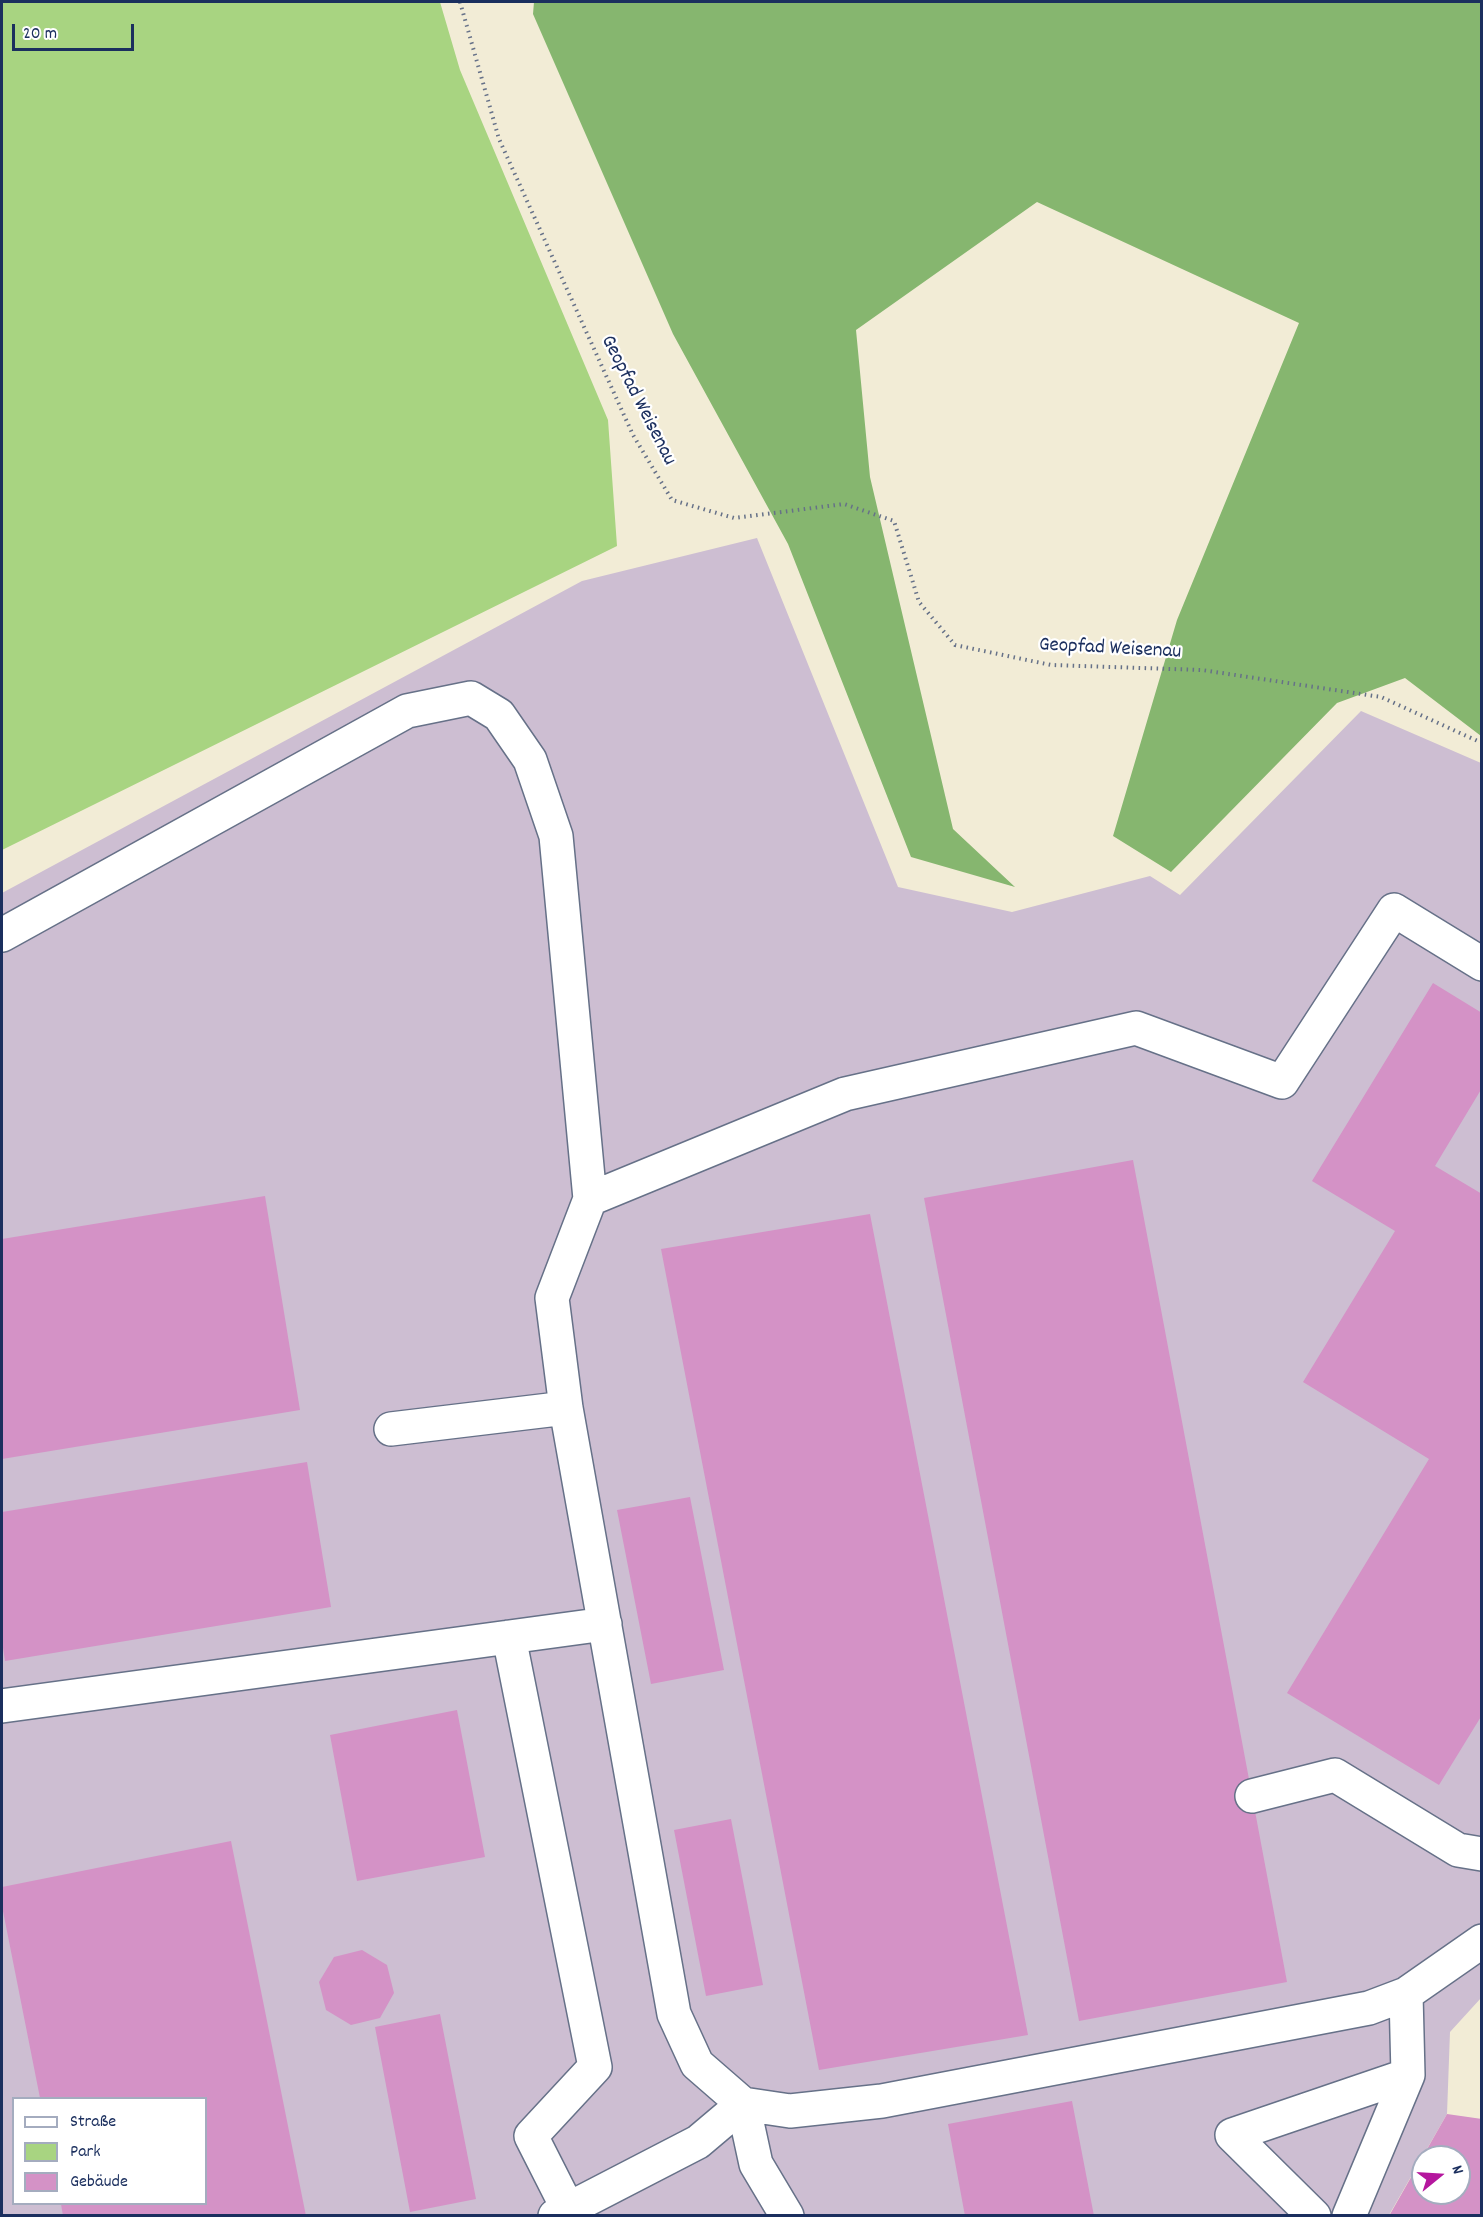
<!DOCTYPE html>
<html>
<head>
<meta charset="utf-8">
<style>
	body { margin:0 }
	#map { position:relative; width:1483px; height:2217px; overflow:hidden; background:#f2ecd6; font-family:Dekko,sans-serif }
	canvas { display:block }
	.frame { position:absolute; inset:0; border:3px solid #1b2f5e; pointer-events:none }
	.legend { position:absolute; left:12px; top:2097px; width:195px; height:108px; box-sizing:border-box; background:#fff; border:2px solid #a4acbf; margin:0; padding:8px 10px; list-style:none; font-size:18px; color:#1b2f5e }
	.legend li { display:flex; align-items:center; gap:12px; height:30px }
	.legend b { width:30px; border:2px solid #a4acbf }
	.north { position:absolute; left:1411px; top:2145px; width:60px; height:60px; box-sizing:border-box; background:#fff; border:2px solid #a4acbf; border-radius:50%; rotate:72deg; font-size:16px; font-weight:700; line-height:24px; text-align:center; color:#1b2f5e }
	.north::after { content:''; display:block; margin:auto; width:21px; height:27px; background:#b5179e; clip-path:polygon(50% 0,100% 100%,50% 72%,0 100%) }
	.scale { position:absolute; left:12px; top:24px; width:122px; height:27px; box-sizing:border-box; border:3px solid #1b2f5e; border-top:0; padding-left:8px; font-size:18px; line-height:21px; white-space:nowrap; color:#1b2f5e; -webkit-text-stroke:4px #fff; paint-order:stroke }
</style>
</head>
<body>
<div id="map">
<canvas width="1483" height="2217"></canvas>
<div class="frame"></div>
<ul class="legend">
<li><b style="height:8px;background:#fff"></b>Straße</li>
<li><b style="height:16px;background:#a8d481"></b>Park</li>
<li><b style="height:16px;background:#d492c6"></b>Gebäude</li>
</ul>
<div class="north">N</div>
<div class="scale">20 m</div>
</div>
<script>
const c = document.querySelector('canvas').getContext('2d');
c.lineJoin = 'round';
function fillPath(path, color) { c.fillStyle = color; c.fill(path, 'evenodd'); }
function stroke(path, color, width, dash) { c.strokeStyle = color; c.lineWidth = width; c.lineCap = dash ? 'butt' : 'round'; c.setLineDash(dash || []); c.stroke(path); }
function label(font, color, halo, rows, align = 'center') {
  c.font = font + ' Dekko,sans-serif'; c.lineWidth = 4.5; c.setLineDash([]); c.textBaseline = 'middle'; c.strokeStyle = halo; c.fillStyle = color; for (const [text, x, y, turn = 0] of rows) {
    c.save(); c.translate(x, y); c.rotate((+turn || 0) * Math.PI / 180); c.textAlign = isNaN(turn) ? turn : align; if (halo) c.strokeText(text, 0, 0); c.fillText(text, 0, 0); c.restore();
  }
}
fillPath(new Path2D(`
	M757 538 898 887 1012 912 1150 876 1180 895 1361 711 1481 763V1998L1450 2032 1447 2114 1389 2215 2 2216V893L582 581ZM14 2098H206V2204H14Z`), '#cdbed2');
fillPath(new Path2D(`
	M2 2H440L460 70 608 420 617 546 2 850Z`), '#a8d481');
fillPath(new Path2D(`
	M534 2H1481V736L1405 678 1337 703 1171 872 1113 836 1177 620 1299 323 1037 202 856 330 870 477 953 829 1015 887 911 857 788 544 673 334 533 14Z`), '#86b66f');
fillPath(new Path2D(`
	M1433 983 1482 1013V1088L1435 1166 1482 1194V1715L1439 1785 1287 1693 1429 1459 1303 1382 1395 1231 1312 1181Z
	M1133 1160 1287 1982 1079 2021 924 1198Z
	M265 1196 300 1410 2 1459V1239Z
	M870 1214 1028 2035 819 2070 661 1249Z
	M307 1462 331 1607 5 1661 2 1641V1512Z
	M690 1497 724 1670 651 1684 617 1510Z
	M457 1710 485 1857 357 1881 330 1735Z
	M731 1819 763 1985 706 1996 674 1830Z
	M231 1841 306 2216H63L61 2204H206V2098H40L2 1906V1887Z
	M362 1950 387 1965 394 1993 380 2018 351 2025 326 2010 319 1982 334 1957Z
	M440 2014 476 2199 410 2212 375 2027Z
	M1072 2101 1094 2216H965L948 2124Z
	M1447 2114 1482 2119V2216H1389ZM1423 2157H1459V2193H1423Z`), '#d492c6');
const minor = new Path2D(`
	M2 935 407 711 471 698 499 715 530 760 556 836 590 1199
	M1482 964 1394 910 1282 1082 1136 1028 845 1094 590 1199 552 1298 566 1408 674 2014 697 2064 743 2104 790 2111 882 2101 1369 2008 1406 1994 1482 1941
	M391 1429 566 1408
	M509 1637 595 2067 531 2136 568 2209
	M2 1706 605 1624
	M1252 1796 1335 1775 1458 1850 1482 1854
	M555 2216 698 2142 743 2104 756 2164 787 2216
	M1314 2216 1232 2135 1408 2075
	M1349 2216 1408 2075 1406 1994`);
stroke(minor, '#667188', 36);
stroke(new Path2D(`
	M460 2 499 139 633 435 672 500 734 518 844 504 894 521 919 602 955 645 1051 665 1202 670 1381 697 1482 743`), '#667188', 4, [1.5, 4.5]);
stroke(minor, '#fff', 33);
label('21px', '#1b2f5e', '#fff', [
	["Geopfad Weisenau",637,401,63],
	["Geopfad Weisenau",1110,650,3]
]);
</script>
</body>
</html>
